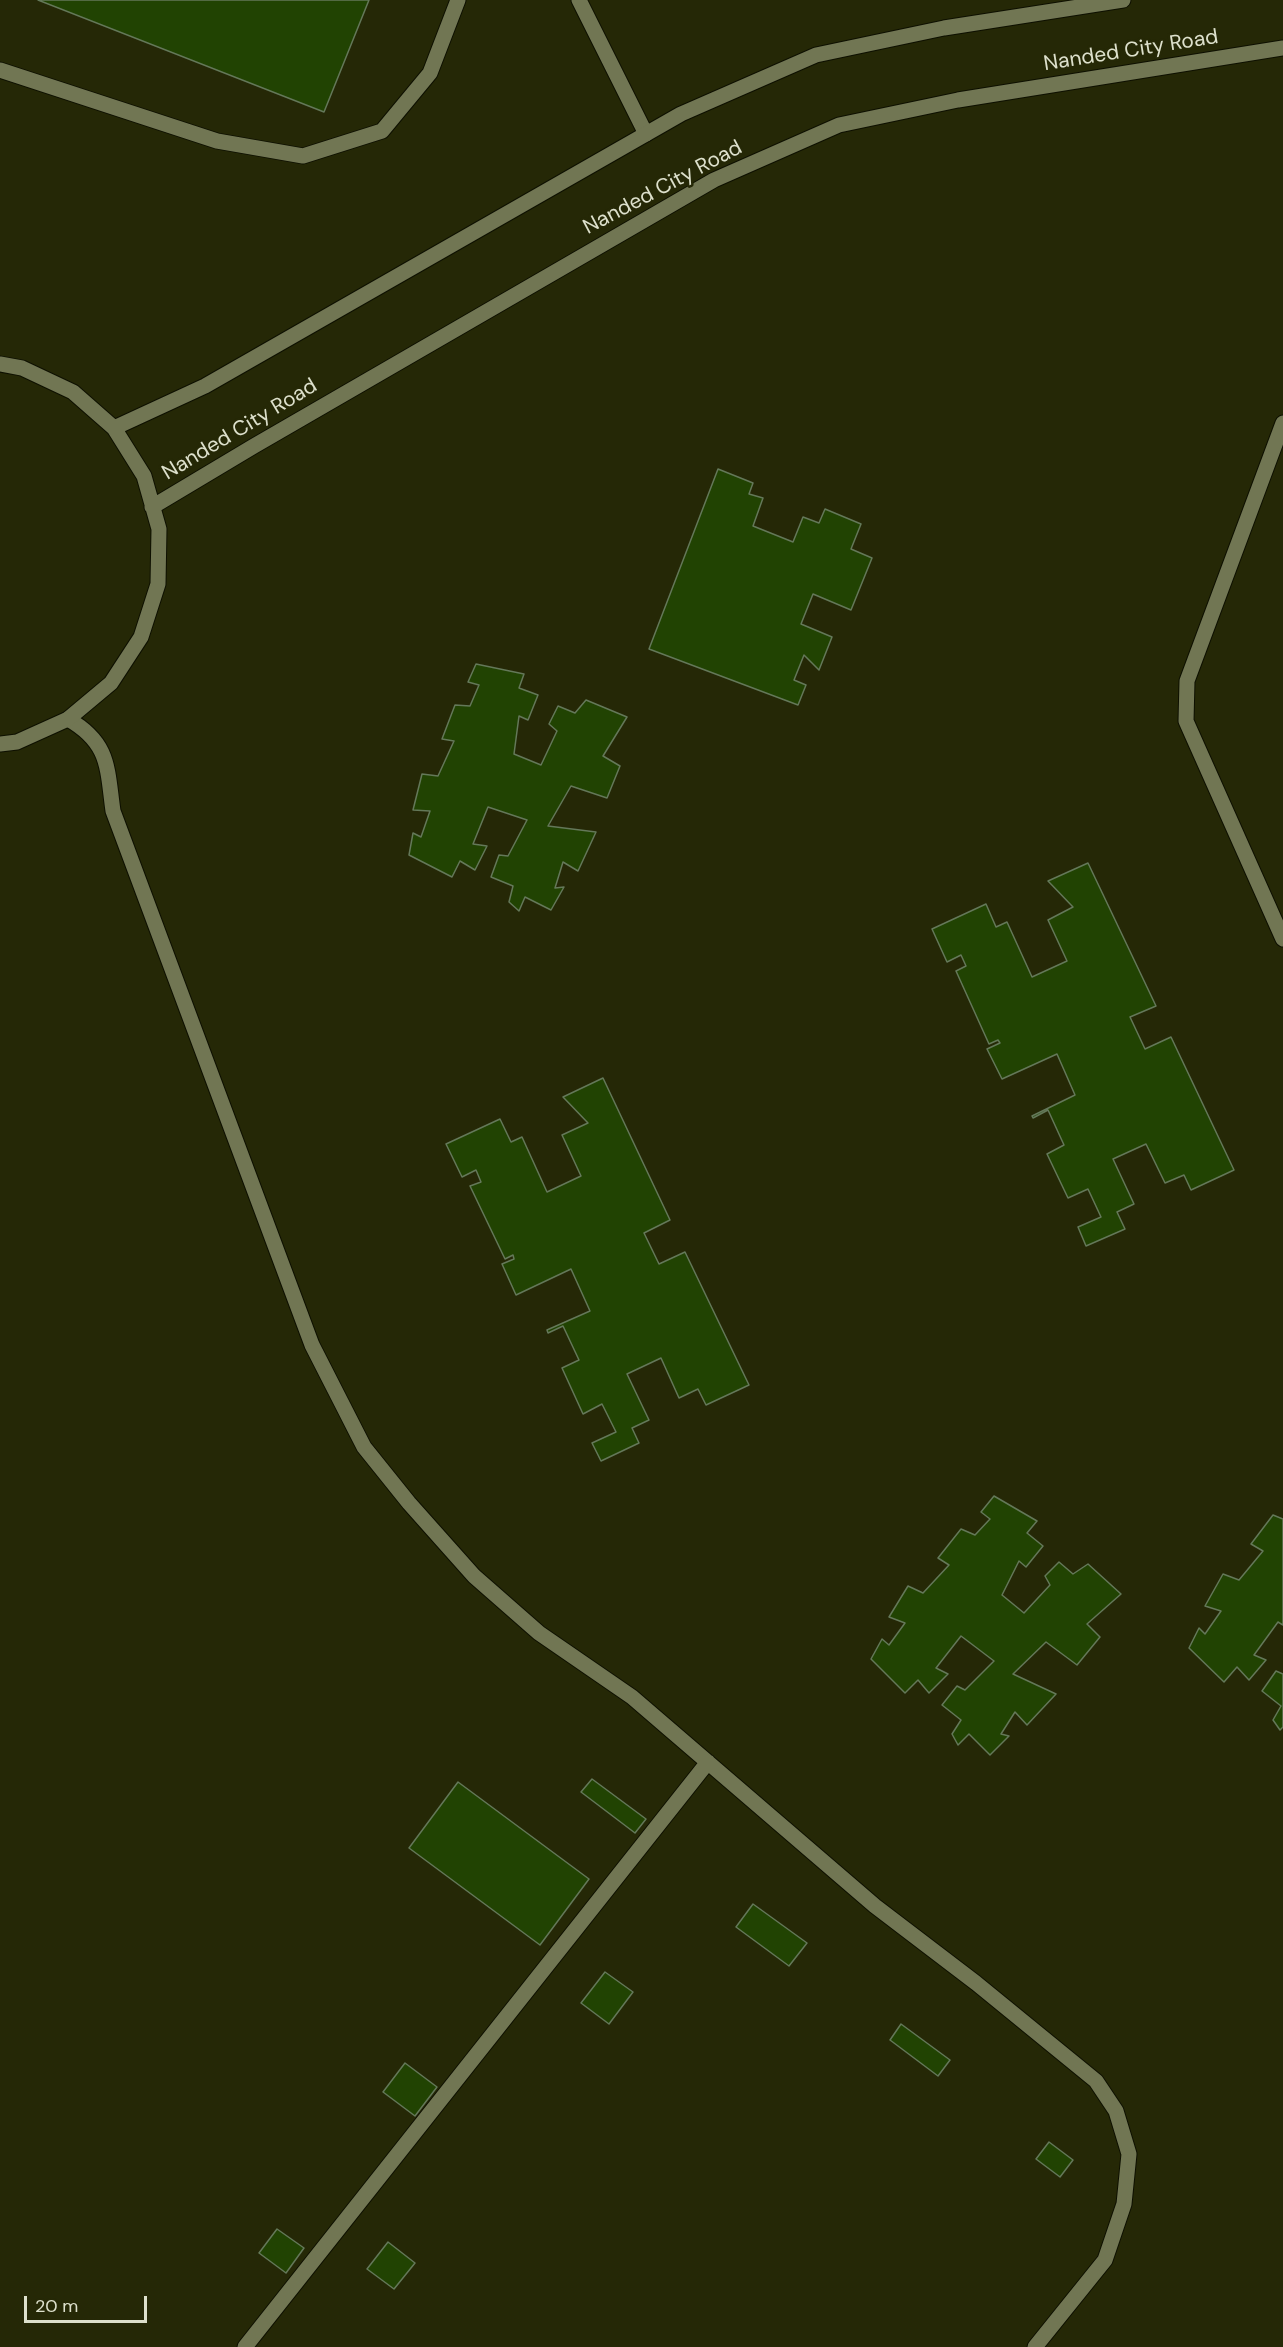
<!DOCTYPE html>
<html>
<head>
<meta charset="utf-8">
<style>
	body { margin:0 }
	#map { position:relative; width:1283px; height:2347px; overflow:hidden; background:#252806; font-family:"DM Sans",sans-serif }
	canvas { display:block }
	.scale { position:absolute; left:24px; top:2296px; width:123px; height:27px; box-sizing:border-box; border:3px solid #dde0cc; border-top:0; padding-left:8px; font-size:18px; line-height:21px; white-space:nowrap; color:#dde0cc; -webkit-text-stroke:4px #252806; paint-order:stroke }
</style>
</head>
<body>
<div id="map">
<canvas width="1283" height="2347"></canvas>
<div class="scale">20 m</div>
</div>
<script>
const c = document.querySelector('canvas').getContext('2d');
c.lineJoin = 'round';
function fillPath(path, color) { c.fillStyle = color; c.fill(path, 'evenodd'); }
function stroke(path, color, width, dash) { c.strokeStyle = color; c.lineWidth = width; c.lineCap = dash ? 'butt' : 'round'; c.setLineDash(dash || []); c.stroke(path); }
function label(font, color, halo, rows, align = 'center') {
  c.font = font + ' "DM Sans",sans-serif'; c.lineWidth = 5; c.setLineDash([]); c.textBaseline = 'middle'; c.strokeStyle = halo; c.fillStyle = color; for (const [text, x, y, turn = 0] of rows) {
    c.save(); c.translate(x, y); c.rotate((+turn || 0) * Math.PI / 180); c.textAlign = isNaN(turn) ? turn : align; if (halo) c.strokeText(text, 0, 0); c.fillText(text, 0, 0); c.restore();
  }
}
const building = new Path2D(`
	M38 0H369L324 112Z
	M718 469 753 483 749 494 763 498 753 526 793 542 803 517 819 523 825 509 861 524 851 549 872 558 851 610 813 594 801 624 832 637 819 670 804 655 794 680 806 685 798 705 649 649Z
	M476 664 524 674 519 688 538 695 528 720 519 716 514 754 541 765 557 731 549 724 558 706 575 713 586 700 627 717 603 756 620 766 607 798 571 786 548 826 596 832 578 871 563 862 555 888 564 887 551 910 525 897 519 911 509 902 513 886 491 877 499 855 508 856 527 820 488 807 473 844 487 846 475 870 460 861 452 877 409 855 413 833 421 837 430 811 413 810 422 774 438 776 454 741 442 739 455 705 470 706 479 685 468 682Z
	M1088 863 1156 1006 1130 1017 1145 1049 1171 1037 1234 1170 1191 1190 1184 1175 1165 1183 1146 1144 1113 1159 1134 1204 1117 1212 1125 1229 1086 1246 1078 1227 1101 1217 1088 1189 1068 1198 1047 1154 1064 1145 1048 1110 1033 1118 1032 1116 1075 1095 1057 1054 1002 1079 987 1049 1000 1043 998 1040 989 1044 956 971 966 966 961 955 947 962 932 929 986 904 996 927 1007 922 1032 977 1067 961 1048 920 1073 907 1048 881Z
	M603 1078 670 1220 644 1233 659 1264 685 1252 749 1385 706 1405 698 1389 679 1398 661 1358 627 1374 649 1420 632 1428 639 1443 601 1461 592 1443 616 1432 602 1404 583 1414 562 1368 579 1360 563 1326 548 1333 547 1330 590 1311 571 1269 516 1295 502 1264 514 1259 513 1255 505 1259 470 1186 481 1182 476 1170 462 1177 446 1144 500 1119 511 1142 522 1137 547 1192 581 1176 562 1135 588 1123 563 1097Z
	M994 1496 1037 1521 1027 1533 1043 1546 1026 1567 1019 1561 1002 1595 1024 1613 1050 1585 1045 1576 1059 1562 1073 1574 1088 1564 1121 1594 1087 1624 1100 1637 1077 1665 1046 1642 1013 1674 1056 1694 1027 1725 1015 1712 1001 1734 1009 1736 990 1755 969 1734 958 1745 952 1734 961 1720 942 1705 957 1686 965 1690 994 1661 961 1636 936 1668 948 1674 929 1693 918 1680 905 1693 871 1659 882 1639 889 1645 905 1623 889 1617 908 1586 923 1593 949 1565 938 1558 961 1529 975 1535 990 1519 981 1512Z
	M1273 1515 1283 1519V1625L1278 1622 1254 1655 1266 1660 1249 1680 1237 1667 1224 1682 1189 1648 1199 1628 1205 1634 1221 1611 1205 1606 1223 1574 1239 1580 1263 1551 1251 1544Z
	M1276 1671 1283 1674V1727L1280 1730 1273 1720 1281 1706 1262 1691Z
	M592 1779 646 1819 635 1833 581 1792Z
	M458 1782 589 1879 540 1945 409 1848Z
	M753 1904 807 1943 789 1966 736 1927Z
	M605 1972 633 1992 609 2024 581 2003Z
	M901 2024 950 2060 938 2076 890 2040Z
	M405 2063 437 2087 415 2116 383 2092Z
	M1049 2142 1073 2160 1060 2177 1036 2159Z
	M277 2229 304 2248 286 2273 259 2253Z
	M388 2242 415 2263 394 2289 367 2269Z`);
fillPath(building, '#214302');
stroke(building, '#647859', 1.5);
const service = new Path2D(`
	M579 0 646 134
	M0 70 217 141 303 156 382 131 430 73 458 0
	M68 719C110 743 107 768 113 811L312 1345 364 1447 409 1503 474 1576 539 1633 632 1697 875 1906 976 1983 1096 2081 1116 2111 1129 2154 1124 2204 1105 2260 1035 2347
	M245 2347 708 1762`);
const minor = new Path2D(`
	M1283 423 1187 681 1186 721 1283 939`);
const tertiary = new Path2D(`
	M0 364 22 368 73 392 114 428 144 476 159 529 158 584 141 637 111 683 68 719 17 742 0 744
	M114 428 205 386 681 114 816 55 944 28 1123 0
	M152 507 254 446 714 180 839 125 958 100 1283 48`);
stroke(service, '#0e1000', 17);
stroke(minor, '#0e1000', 17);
stroke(tertiary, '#0e1000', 17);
stroke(service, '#717653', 15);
stroke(minor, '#717653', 15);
stroke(tertiary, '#717653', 15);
label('21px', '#dde0cc', '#252806', [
	["Nanded City Road",1131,51,-9],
	["Nanded City Road",663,188,-28],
	["Nanded City Road",240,430,-31]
]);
</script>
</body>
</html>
